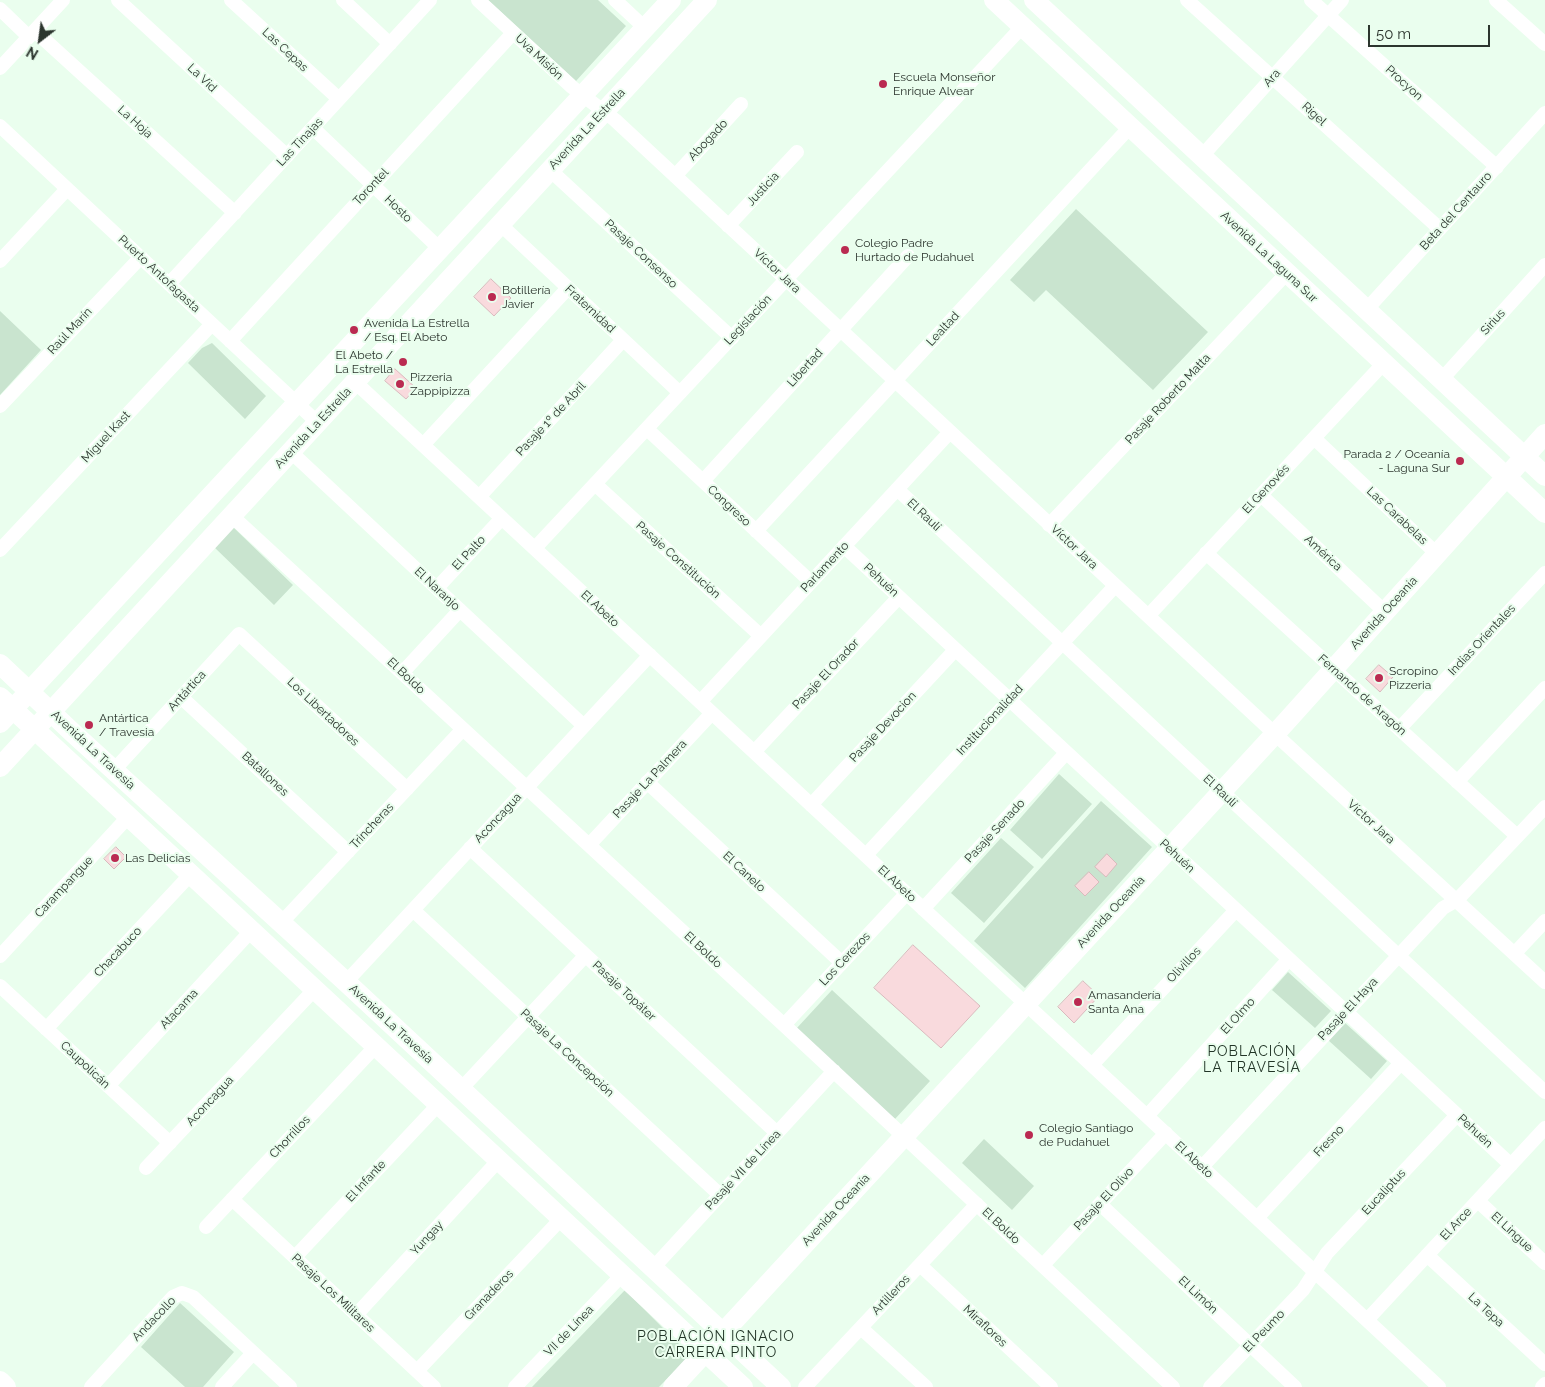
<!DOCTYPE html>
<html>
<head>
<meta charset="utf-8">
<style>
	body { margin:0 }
	#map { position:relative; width:1545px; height:1387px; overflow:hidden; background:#eafeee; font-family:Raleway,sans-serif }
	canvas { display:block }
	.north { position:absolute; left:15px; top:15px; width:50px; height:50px; -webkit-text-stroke:4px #eafeee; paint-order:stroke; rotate:210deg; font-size:14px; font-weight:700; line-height:20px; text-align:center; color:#2c352e }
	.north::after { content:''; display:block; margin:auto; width:18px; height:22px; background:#2c352e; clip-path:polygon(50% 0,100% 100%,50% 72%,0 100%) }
	.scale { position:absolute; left:1368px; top:25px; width:122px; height:22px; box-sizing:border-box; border:2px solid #2c352e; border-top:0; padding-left:6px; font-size:15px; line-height:18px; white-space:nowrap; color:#2c352e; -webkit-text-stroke:4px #eafeee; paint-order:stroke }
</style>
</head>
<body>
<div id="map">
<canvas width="1545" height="1387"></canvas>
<div class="north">N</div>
<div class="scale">50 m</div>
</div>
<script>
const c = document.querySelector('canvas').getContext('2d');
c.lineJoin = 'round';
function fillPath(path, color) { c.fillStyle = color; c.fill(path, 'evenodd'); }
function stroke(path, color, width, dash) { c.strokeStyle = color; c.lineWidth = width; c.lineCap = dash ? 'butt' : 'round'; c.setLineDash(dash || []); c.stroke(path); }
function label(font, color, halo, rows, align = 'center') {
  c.font = font + ' Raleway,sans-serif'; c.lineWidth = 4; c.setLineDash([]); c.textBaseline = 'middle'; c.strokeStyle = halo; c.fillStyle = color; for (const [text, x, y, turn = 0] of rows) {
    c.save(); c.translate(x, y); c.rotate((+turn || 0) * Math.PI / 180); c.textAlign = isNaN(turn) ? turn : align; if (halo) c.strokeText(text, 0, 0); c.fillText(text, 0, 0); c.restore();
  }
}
fillPath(new Path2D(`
	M488 0H598L626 26 576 81Z
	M1076 209 1208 332 1153 390 1046 290 1034 302 1010 280Z
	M0 311 41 350 0 395Z
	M212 343 266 396 245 419 188 363 202 348Z
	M233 527 293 585 274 605 214 547Z
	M1059 774 1092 804 1042 859 1010 830Z
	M1101 801 1152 847 1025 988 974 941Z
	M1001 838 1034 867 984 923 951 893Z
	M1288 972 1331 1011 1315 1028 1272 990Z
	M832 990 930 1081 895 1119 796 1029Z
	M1344 1022 1387 1061 1371 1079 1328 1040Z
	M984 1139 1034 1186 1012 1210 962 1163Z
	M625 1290 690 1355 659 1387H532Z
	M180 1303 234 1352 203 1387H185L141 1347Z`), '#c9e4cf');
const building = new Path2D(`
	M491 279 511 298 494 316 474 297Z
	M395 369 416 388 406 399 385 381Z
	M1379 665 1393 677 1380 692 1366 679Z
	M116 847 126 857 114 869 104 859Z
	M1107 854 1117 864 1106 877 1095 867Z
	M1089 872 1099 882 1085 896 1075 886Z
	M913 945 980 1006 941 1048 874 988Z
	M1083 981 1099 996 1074 1023 1058 1007Z`);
fillPath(building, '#f9dadd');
stroke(building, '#d9babd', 1);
stroke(new Path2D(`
	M118 0 287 156
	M231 0 339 99
	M343 0 390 44
	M478 0 572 87 615 120 1275 734 1545 982
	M615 0 645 28
	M1187 0 1440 229
	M1311 0 1497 167
	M1496 0 1545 44
	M0 9 29 37
	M35 31 235 213
	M0 68 63 0
	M0 126 318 423
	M313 128 440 249
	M1202 156 1342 0
	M550 170 732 338
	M675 176 741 104
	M500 224 680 393
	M728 226 797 152
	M0 261 67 189
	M169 284 430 0
	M1367 309 1545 113
	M230 341 513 33
	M1442 379 1545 265
	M355 382 1439 1387
	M0 406 141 257
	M647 429 811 582
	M1314 438 1437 554
	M423 445 568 288
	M291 452 584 726
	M703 481 908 256
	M595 484 761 636
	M897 489 1545 1092
	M1261 495 1385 612
	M479 497 623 340
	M232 516 784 1025 1173 1387
	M1049 525 1287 273
	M756 531 1130 127
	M844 546 1511 1165
	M535 548 1022 27
	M0 550 212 324
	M1206 553 1517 836
	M437 588 502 518
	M1148 616 1384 363
	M402 673 460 610
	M181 697 348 852
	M700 702 950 432
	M1399 729 1545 573
	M754 752 899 597
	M114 770 239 634 407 789
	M647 782 842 963
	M1457 782 1545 688
	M811 805 955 650
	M589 845 712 713
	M470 848 777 1133
	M866 855 1115 586
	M923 909 1066 753
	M413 910 720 1195
	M281 923 463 729
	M1515 953 1545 921
	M0 956 128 817
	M346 982 650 655
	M0 986 170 1143
	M784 1025 907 893
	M46 1029 190 875
	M1092 1065 1236 910
	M108 1086 251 931
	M461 1089 585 956
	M1147 1116 1289 959
	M1202 1167 1443 908 1457 900 1545 807
	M146 1168 314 990
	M232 1199 434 1387
	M1478 1201 1545 1263
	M1100 1204 1295 1387
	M1257 1218 1401 1063
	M206 1227 375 1047
	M1427 1255 1545 1364
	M295 1257 438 1105
	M920 1265 1051 1387
	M1043 1265 1166 1133
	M653 1268 834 1071
	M356 1315 498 1161
	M1367 1320 1545 1128
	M861 1328 926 1387
	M417 1371 561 1219
	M91 1387 173 1297 182 1293 193 1297 290 1387
	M222 1387 253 1353
	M515 1387 622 1275
	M805 1387 977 1204
	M1210 1387 1303 1290 1327 1253 1457 1115
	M1542 1387 1545 1384`), '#fff', 14);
stroke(new Path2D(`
	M994 0 1545 513
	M1034 0 1545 476
	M0 664 73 733 346 982 781 1387
	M0 697 743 1387
	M0 723 671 0
	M0 767 707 0
	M0 1381 6 1387
	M673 1387 1285 723 1545 434`), '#fff', 20);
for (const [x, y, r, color] of [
	[883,84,5,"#ba2a51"],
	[845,250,5,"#ba2a51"],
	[492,297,5,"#ba2a51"],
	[354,330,5,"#ba2a51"],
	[403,362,5,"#ba2a51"],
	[400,384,5,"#ba2a51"],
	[1460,461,5,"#ba2a51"],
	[1379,678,5,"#ba2a51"],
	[89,725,5,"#ba2a51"],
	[115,858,5,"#ba2a51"],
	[1078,1002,5,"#ba2a51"],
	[1029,1135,5,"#ba2a51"]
]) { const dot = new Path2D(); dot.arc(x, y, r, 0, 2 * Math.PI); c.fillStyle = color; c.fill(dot); stroke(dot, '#eafeee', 2); }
label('12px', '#2c352e', '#eafeee', [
	["Las Cepas",285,50,43],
	["Uva Misión",539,57,43],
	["La Vid",202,78,43],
	["Ara",1272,78,-48],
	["Procyon",1404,83,42],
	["Rigel",1314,114,42],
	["La Hoja",135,122,42],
	["Avenida La Estrella",587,129,-47],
	["Abogado",708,140,-47],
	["Las Tinajas",300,142,-47],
	["Torontel",371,187,-47],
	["Justicia",763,189,-47],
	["Hosto",398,209,44],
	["Beta del Centauro",1456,211,-48],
	["Pasaje Consenso",641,254,43],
	["Avenida La Laguna Sur",1269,257,43],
	["Víctor Jara",777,271,43],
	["Puerto Antofagasta",159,274,43],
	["Fraternidad",590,309,43],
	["Legislación",748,320,-47],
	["Sirius",1493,322,-48],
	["Lealtad",943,329,-47],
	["Raúl Marín",70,331,-47],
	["Libertad",805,368,-48],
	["Pasaje Roberto Matta",1168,399,-47],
	["Pasaje 1º de Abril",551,419,-47],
	["Avenida La Estrella",313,428,-47],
	["Miguel Kast",106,437,-47],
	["El Genovés",1266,489,-47],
	["Congreso",729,506,43],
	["El Raulí",924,515,43],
	["Las Carabelas",1397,516,43],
	["Víctor Jara",1074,547,43],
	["El Palto",469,553,-47],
	["América",1323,553,43],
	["Pasaje Constitución",678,560,42],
	["Parlamento",825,567,-47],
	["Pehuén",881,580,43],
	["El Naranjo",437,589,43],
	["El Abeto",600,609,43],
	["Avenida Oceanía",1384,613,-48],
	["Indias Orientales",1482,640,-47],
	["Pasaje El Orador",826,674,-47],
	["El Boldo",406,676,43],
	["Antártica",187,691,-48],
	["Fernando de Aragón",1362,695,42],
	["Los Libertadores",323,712,43],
	["Institucionalidad",990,720,-47],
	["Pasaje Devocion",883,727,-47],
	["Avenida La Travesía",93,750,43],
	["Batallones",265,774,43],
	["Pasaje La Palmera",650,779,-47],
	["El Raulí",1220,791,43],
	["Aconcagua",498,818,-47],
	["Víctor Jara",1371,822,42],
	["Trincheras",372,826,-47],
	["Pasaje Senado",995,831,-47],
	["Pehuén",1177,856,43],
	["El Canelo",744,872,43],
	["El Abeto",897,884,43],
	["Carampangue",64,887,-47],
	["Avenida Oceanía",1111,912,-47],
	["El Boldo",703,950,43],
	["Chacabuco",118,952,-47],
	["Los Cerezos",845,959,-47],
	["Olivillos",1184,965,-47],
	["Pasaje Topáter",624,991,43],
	["Atacama",179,1009,-47],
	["Pasaje El Haya",1348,1009,-47],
	["El Olmo",1238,1016,-48],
	["Avenida La Travesía",391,1024,43],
	["Pasaje La Concepción",567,1053,43],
	["Caupolicán",85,1065,43],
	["Aconcagua",210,1101,-47],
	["Pehuén",1475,1131,43],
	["Chorrillos",290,1137,-47],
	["Fresno",1329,1141,-47],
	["El Abeto",1194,1160,43],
	["Pasaje VII de Línea",743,1170,-47],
	["El Infante",366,1181,-47],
	["Eucaliptus",1384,1192,-47],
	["Pasaje El Olivo",1104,1199,-47],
	["Avenida Oceanía",836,1210,-47],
	["El Arce",1456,1224,-47],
	["El Boldo",1001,1226,43],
	["El Lingue",1512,1232,43],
	["Yungay",427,1238,-47],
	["Pasaje Los Militares",333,1293,43],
	["Granaderos",489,1295,-46],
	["Artilleros",891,1295,-47],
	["El Limón",1198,1295,43],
	["La Tepa",1486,1310,43],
	["Andacollo",154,1319,-46],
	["Miraflores",985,1326,43],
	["VII de Línea",569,1331,-46],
	["El Peumo",1264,1331,-46]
]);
label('12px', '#2c352e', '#eafeee', [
	["Escuela Monseñor",893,77],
	["Enrique Alvear",893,91],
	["Colegio Padre",855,243],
	["Hurtado de Pudahuel",855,257],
	["Botillería",502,290],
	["Javier",502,304],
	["Avenida La Estrella",364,323],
	["/ Esq. El Abeto",364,337],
	["El Abeto /",393,355,"right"],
	["La Estrella",393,369,"right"],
	["Pizzeria",410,377],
	["Zappipizza",410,391],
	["Parada 2 / Oceanía",1450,454,"right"],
	["- Laguna Sur",1450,468,"right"],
	["Scropino",1389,671],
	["Pizzeria",1389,685],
	["Antártica",99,718],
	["/ Travesia",99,732],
	["Las Delicias",125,858],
	["Amasandería",1088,995],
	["Santa Ana",1088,1009],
	["Colegio Santiago",1039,1128],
	["de Pudahuel",1039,1142]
], 'left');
c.letterSpacing = '1px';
label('14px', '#223527', '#eafeee', [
	["POBLACIÓN",1252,1052],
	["LA TRAVESÍA",1252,1068],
	["POBLACIÓN IGNACIO",716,1337],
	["CARRERA PINTO",716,1353]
]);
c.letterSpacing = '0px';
</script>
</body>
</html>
